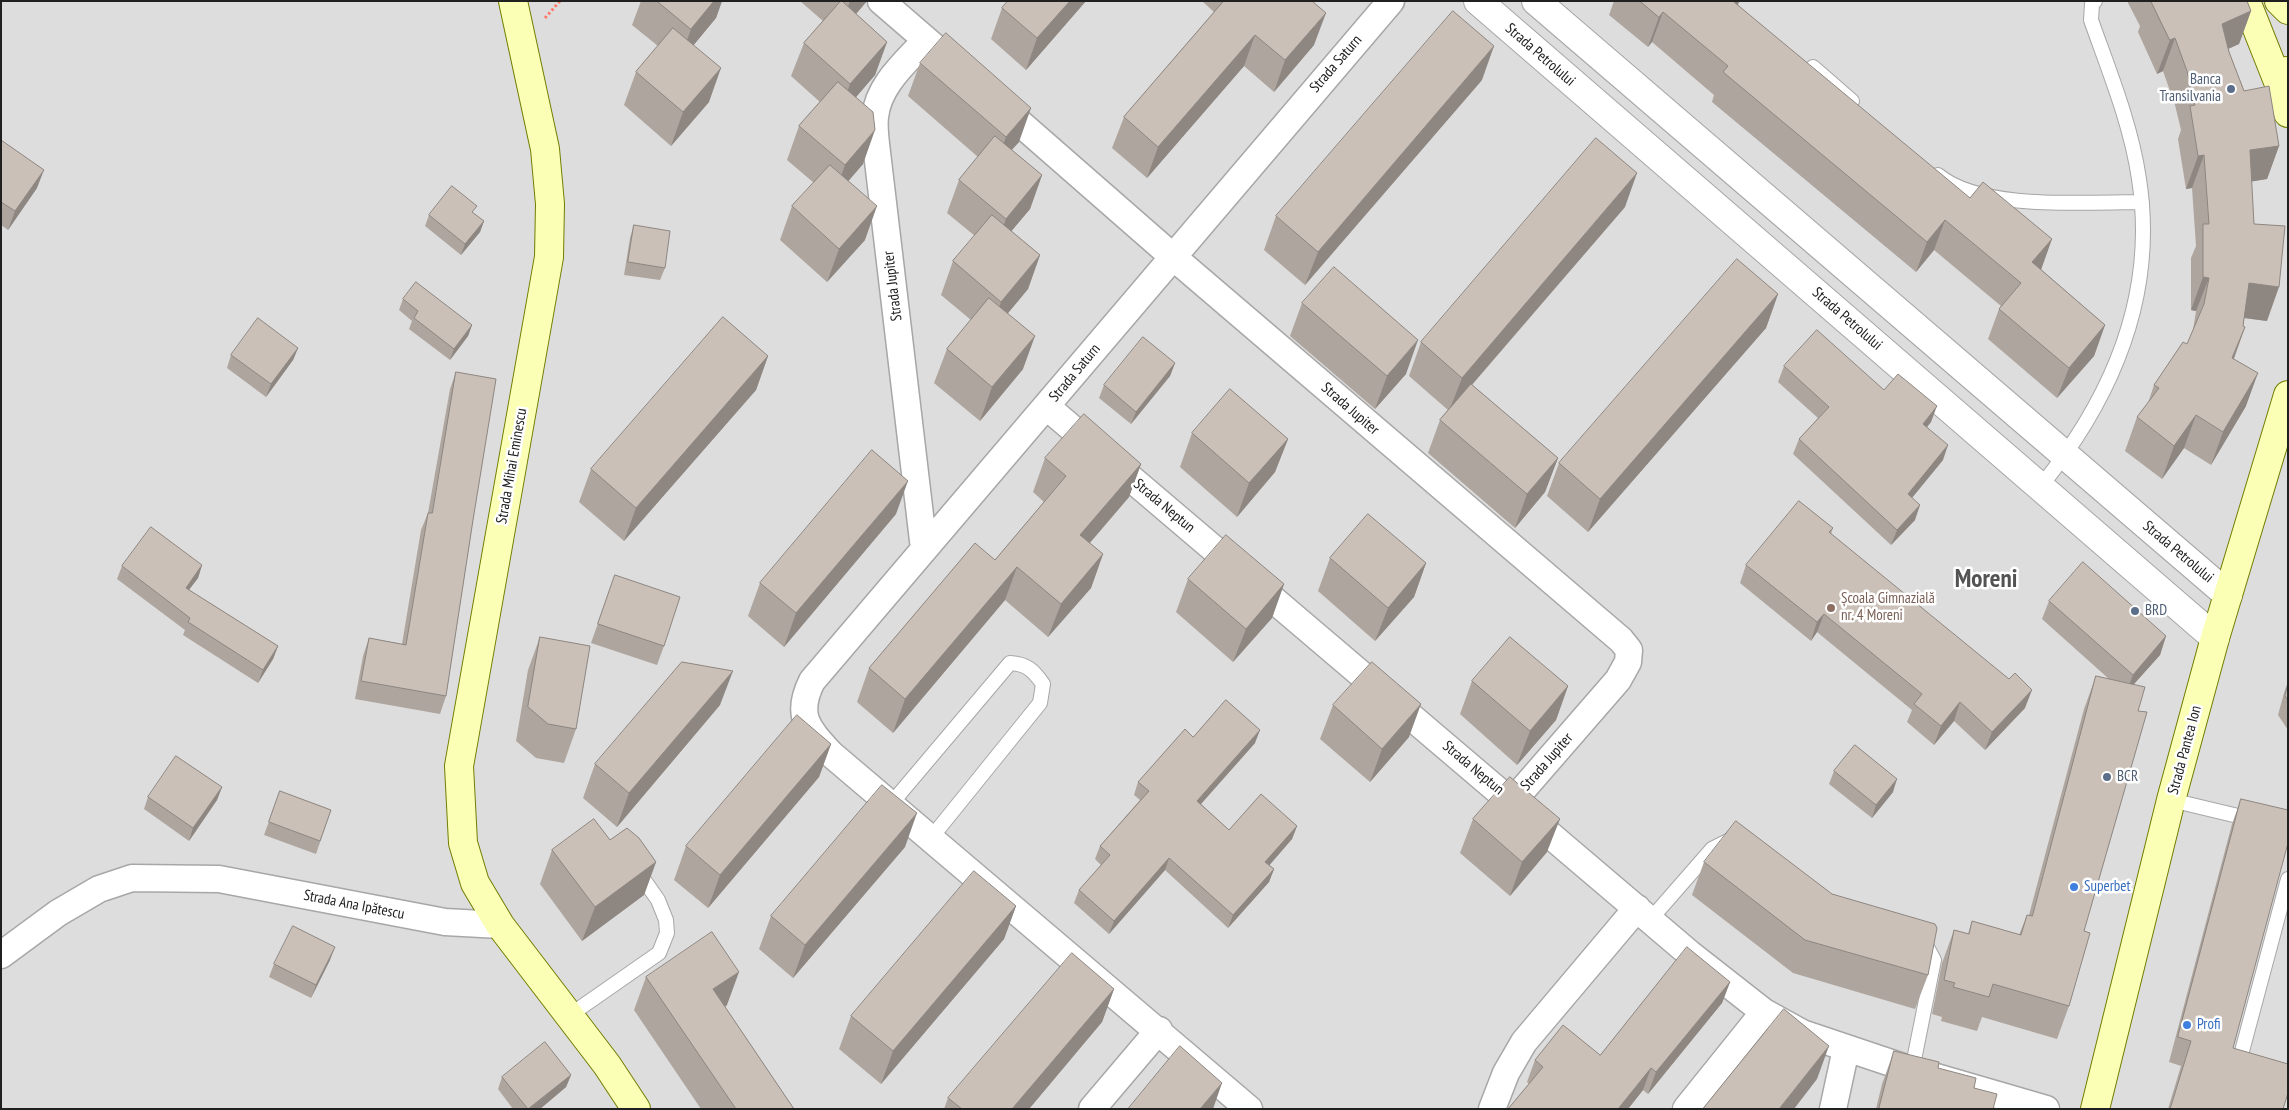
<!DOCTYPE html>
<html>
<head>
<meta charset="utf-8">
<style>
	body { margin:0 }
	#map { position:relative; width:2289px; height:1110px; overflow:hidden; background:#f1ede5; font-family:"PT Sans Narrow",sans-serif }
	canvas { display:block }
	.frame { position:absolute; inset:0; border:2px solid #202020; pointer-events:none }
</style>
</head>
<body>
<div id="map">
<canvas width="2289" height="1110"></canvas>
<div class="frame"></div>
</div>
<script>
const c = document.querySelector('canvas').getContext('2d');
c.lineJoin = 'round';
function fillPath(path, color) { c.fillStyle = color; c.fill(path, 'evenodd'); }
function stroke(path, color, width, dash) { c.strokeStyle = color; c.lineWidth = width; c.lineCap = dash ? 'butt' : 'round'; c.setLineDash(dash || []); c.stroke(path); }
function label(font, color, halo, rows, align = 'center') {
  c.font = font + ' "PT Sans Narrow",sans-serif'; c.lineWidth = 5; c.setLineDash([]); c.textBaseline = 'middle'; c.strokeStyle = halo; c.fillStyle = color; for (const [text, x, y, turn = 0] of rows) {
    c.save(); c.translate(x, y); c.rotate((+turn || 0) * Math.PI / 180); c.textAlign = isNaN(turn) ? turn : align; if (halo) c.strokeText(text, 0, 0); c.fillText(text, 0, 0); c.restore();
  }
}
fillPath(new Path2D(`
	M1 1H2288V1109H1Z`), '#dedddd');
const service = new Path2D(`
	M1813 67 1852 101
	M1938 175C1981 211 2086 202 2142 202
	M2041 486C2113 397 2157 295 2139 179 2131 124 2109 71 2091 20L2092 4 2095 1
	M2171 800 2288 828
	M891 804 1010 663C1027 664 1033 670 1043 684L1040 703 931 838
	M1650 920 1712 849 1732 839
	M570 1015 659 953 667 933 666 920 658 900 637 870
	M2241 1055 2288 879
	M1912 1070 1934 960 1927 947 1920 944`);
const minor = new Path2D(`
	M881 1 961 70
	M997 103 1172 256 1621 640 1629 650 1628 662 1618 680 1512 802
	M1047 407 1690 954 1764 1012 1802 1033 1912 1070 2046 1109
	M924 549 876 144C875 135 874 125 875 117 878 85 906 62 926 40
	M1 955 58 913 99 889 132 878 219 879 445 922 500 925
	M1092 1109 1159 1030
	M1249 1109 831 754C807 728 795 715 812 681L1391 1
	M1492 1109 1506 1073 1524 1042 1637 908
	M1686 1109 1764 1012
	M1833 1109 1846 1049`);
const tertiary = new Path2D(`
	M1478 1 2215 638
	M1536 1 2228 595`);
const secondary = new Path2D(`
	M513 1 545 149 550 204 549 257 459 766 463 843 475 883 500 925 607 1065 636 1109
	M2246 1 2281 89
	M2279 1 2288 10
	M2286 71 2281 89 2288 113
	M2095 1109 2171 800 2215 638 2288 395`);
stroke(service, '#a7a7a7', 16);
stroke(minor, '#a7a7a7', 29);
stroke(tertiary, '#a7a7a7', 30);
stroke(secondary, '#707e00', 30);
stroke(new Path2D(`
	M545 18 560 1`), '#ff7869', 3, [2.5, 2.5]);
stroke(service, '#fff', 14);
stroke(minor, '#fff', 26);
stroke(tertiary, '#fff', 28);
stroke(secondary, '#fbffb6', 28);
fillPath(new Path2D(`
	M641 1H722L716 18 693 45 709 102 671 146 624 105 636 72 658 46 632 25Z
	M800 1H867L856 14 887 42 875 75 856 97 863 164 848 181 865 240 827 282 780 240 792 206 814 183 787 160 799 126 820 102 791 76 804 43 823 21Z
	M1086 1 1026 70 991 39 1002 8Z
	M1202 1H1312L1314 45 1274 92 1244 66 1147 178 1112 148 1124 117 1214 12Z
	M1614 1H1739L1738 6 2105 325 2094 356 2057 398 1988 339 1999 309 2001 306 1934 250 1916 272 1712 102 1714 95 1652 42 1648 47 1609 15Z
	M2127 1H2247L2251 11 2239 44 2228 49 2244 91 2279 146 2267 179 2251 181 2254 224 2267 321 2244 318 2243 326 2245 327 2234 359 2246 406 2211 465 2184 448 2162 479 2125 451 2137 417 2148 403 2154 385 2187 344 2193 330 2196 311 2191 310V258L2196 246 2192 188 2186 189 2178 139 2181 130 2175 105 2163 71 2157 74 2138 32 2140 26Z
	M920 63 1019 142 1011 150 1042 175 1030 209 1011 231 1040 255 1028 289 1008 313 1023 369 980 421 934 383 947 349 971 320 941 295 953 261 975 236 947 213 959 180 978 157 908 96Z
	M1482 80 1305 285 1264 250 1276 216Z
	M1 140 37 188 8 230 1 225Z
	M1625 207 1472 385 1558 458 1545 492 1515 528 1428 453 1440 420 1448 410 1409 376 1421 342Z
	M429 215 484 221 480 232 461 255 425 226Z
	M634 225 665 268 660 280 624 275 630 238Z
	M1778 294 1766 328 1588 532 1547 496 1559 463Z
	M403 299 472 325 468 336 450 360 409 329 412 321 399 310Z
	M1302 303 1406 374 1375 409 1290 336Z
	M298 348 293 360 266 397 227 368 231 355Z
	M768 356 756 390 624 541 579 502 591 469Z
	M1175 363 1170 376 1131 424 1099 398 1104 385Z
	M1784 366 1884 390 1931 422 1927 427 1943 460 1912 497 1915 520 1891 545 1793 454 1799 439 1818 418 1778 382Z
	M456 372 473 520 446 696 440 714 355 699 363 656 369 638 402 644 421 530 428 513 450 389Z
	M1192 433 1288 439 1275 472 1237 517 1180 467Z
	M1045 458 1141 464 1129 497 1090 543 1103 554 1091 588 1048 637 1005 600 893 733 857 702 869 668 995 560 1044 502 1033 492Z
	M896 514 784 647 748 616 760 583Z
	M1833 528 1831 534 2025 708 1985 750 1954 721 1934 745 1907 722 1912 710 1817 632 1811 641 1740 583 1746 565Z
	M1330 558 1426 563 1414 597 1375 641 1318 591Z
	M202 565 198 578 189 590 278 646 273 659 258 683 183 635 185 630 117 579 122 566Z
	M615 575 664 646 657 665 591 643Z
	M1188 579 1284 584 1272 618 1233 662 1176 612Z
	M2049 601 2166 636 2160 655 2133 685 2138 711 2084 931 2069 1006 2057 1039 1982 1017 1977 1031 1941 1021 1942 1017 1932 1014 1942 963 1954 930 1968 934 1972 921 2019 935 2027 915H2029L2084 709 2096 676 2109 679 2042 619Z
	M540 637 576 729 564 763 536 758 516 741 528 670Z
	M1472 681 1568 686 1556 720 1517 765 1460 714Z
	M2288 681V730L2278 715 2284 693Z
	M720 705 617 827 583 798 595 764Z
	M1333 705 1409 737 1370 782 1320 739Z
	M1193 737 1255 743 1201 804 1229 830 1297 826 1292 839 1269 865 1274 869 1269 882 1228 928 1165 870 1109 934 1074 903 1079 890 1101 865 1095 859 1100 846 1140 800 1134 795 1138 782Z
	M831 744 819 777 708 908 674 880 686 846Z
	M1834 771 1893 792 1872 818 1829 784Z
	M222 787 217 800 189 841 144 809 148 797Z
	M280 791 331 810 316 854 264 835Z
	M2241 799 2233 1048 2283 1109H2168L2181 1066 2169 1062 2232 824Z
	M1473 819 1547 852 1510 896 1460 853Z
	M610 840 656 862 644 895 582 941 540 884 552 850Z
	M905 847 793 978 759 949 771 916Z
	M1704 862 1928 975 1915 1009 1793 973 1692 895Z
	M1016 906 1004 939 881 1084 839 1049 851 1016Z
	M330 960 311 998 269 977 274 964Z
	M646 977 727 1005 725 1007 794 1109H701L634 1010Z
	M1730 982 1722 1003 1648 1094 1643 1090 1628 1109H1508L1529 1084 1527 1082 1535 1060 1600 1055Z
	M1114 989 1102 1022 1029 1109H944L948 1098Z
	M1894 1051 1938 1068 1974 1088 1993 1109H1876L1882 1084Z
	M571 1075 566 1087 540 1109H513L498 1089 502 1077Z`), '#aea59e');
fillPath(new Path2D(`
	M714 1H722L716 18 679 63 691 29Z
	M850 1H867L838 35Z
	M1070 1H1086L1026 70 1037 38Z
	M1734 1H1739L1732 21 1722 32Z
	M2251 11 2239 44 2210 57 2222 24Z
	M1663 12 1652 42 1648 47 1659 17Z
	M1326 13 1314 45 1274 92 1285 60Z
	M1255 35 1244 66 1147 178 1158 147Z
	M2175 38 2163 71 2157 74 2170 40Z
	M887 42 875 75 838 118 850 84Z
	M1494 46 1482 80 1305 285 1318 252Z
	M721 68 709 102 671 146 683 112Z
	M1031 108 1019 142 993 171 1006 137Z
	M875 130 863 164 833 199 845 165Z
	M2279 146 2267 179 2237 184 2250 150Z
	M2204 155 2192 188 2186 189 2198 156Z
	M44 170 37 188 8 230 15 211Z
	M1637 173 1625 207 1449 411 1462 378Z
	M1042 175 1030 209 994 252 1006 219Z
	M877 206 865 240 827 282 839 249Z
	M1945 220 1934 250 1916 272 1927 242Z
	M484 221 480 232 461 255 465 244Z
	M2052 239 2041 270 2021 293 2032 262Z
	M1040 255 1028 289 989 336 1001 302Z
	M2203 277 2209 278 2196 311 2191 310Z
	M2249 283 2279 287 2267 321 2237 317Z
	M1778 294 1766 328 1588 532 1600 499Z
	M472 325 468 336 450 360 454 349Z
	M2105 325 2094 356 2057 398 2069 368Z
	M2245 327 2233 360 2232 358Z
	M1035 336 1023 369 980 421 992 387Z
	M1418 340 1406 374 1375 409 1387 376Z
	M298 348 293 360 266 397 271 384Z
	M768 356 756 390 624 541 636 508Z
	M1175 363 1170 376 1131 424 1136 412Z
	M2258 373 2246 406 2211 465 2223 432Z
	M1937 406 1931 422 1917 439 1923 424Z
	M2196 415 2184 448 2162 479 2174 446Z
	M1288 439 1275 472 1237 517 1249 483Z
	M1948 445 1943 460 1903 509 1908 494Z
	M1558 458 1545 492 1515 528 1527 494Z
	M1141 464 1129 497 1068 568 1080 535Z
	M908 481 896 514 784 647 796 613Z
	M1920 505 1915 520 1891 545 1897 530Z
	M1103 554 1091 588 1048 637 1061 604Z
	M1426 563 1414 597 1375 641 1388 608Z
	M202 565 198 578 181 600 186 588Z
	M1017 567 1005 600 893 733 905 699Z
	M1284 584 1272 618 1233 662 1246 629Z
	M1824 614 1817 632 1811 641 1817 622Z
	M2166 636 2160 655 2126 693 2133 675Z
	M278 646 273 659 258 683 263 670Z
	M733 671 720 705 617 827 629 793Z
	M1568 686 1556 720 1517 765 1530 731Z
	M2032 690 2025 708 1985 750 1992 732Z
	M1960 702 1954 721 1934 745 1941 726Z
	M1421 704 1409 737 1370 782 1382 749Z
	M1260 730 1255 743 1192 814 1197 801Z
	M831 744 819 777 708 908 720 875Z
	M1897 779 1893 792 1872 818 1876 805Z
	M222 787 217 800 189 841 193 828Z
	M917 813 905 847 793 978 805 945Z
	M1560 819 1547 852 1510 896 1522 862Z
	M1297 826 1292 839 1261 875 1265 862Z
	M1169 858 1165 870 1109 934 1114 921Z
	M656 862 644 895 582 941 595 907Z
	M1274 869 1269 882 1228 928 1233 915Z
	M1016 906 1004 939 881 1084 893 1051Z
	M335 947 330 960 311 998 316 985Z
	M739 972 727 1005 701 1023 713 989Z
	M1730 982 1722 1003 1648 1094 1656 1072Z
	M1114 989 1102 1022 1029 1109H1012Z
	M1829 1046 1817 1079 1794 1109H1779Z
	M1651 1068 1643 1090 1628 1109H1618Z
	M571 1075 566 1087 540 1109H529Z
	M1222 1083 1213 1109H1200Z`), '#8d8681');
const building = new Path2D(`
	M657 1H714L691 29Z
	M841 1H842L887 42 850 84 804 43Z
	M1008 1H1070L1037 38 1002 8Z
	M1224 1H1312L1326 13 1285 60 1255 35 1158 147 1124 117Z
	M1640 1H1734V2L1970 198 1983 182 2052 239 2032 262 2105 325 2069 368 1999 309 2021 283 1945 220 1927 242 1723 72 1728 66 1663 12 1659 17Z
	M2151 1H2247L2251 11 2222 24 2229 52 2244 91 2269 86 2279 146 2250 150 2254 224 2285 226 2279 287 2249 283 2243 326 2245 327 2232 358 2258 373 2223 432 2196 415 2174 446 2137 417 2159 388 2154 385 2183 342 2187 344 2204 304 2209 278 2203 277V224H2209L2204 155 2198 156 2190 106 2195 105 2187 71 2175 38 2170 40Z
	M1453 11 1494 46 1318 252 1276 216Z
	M673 28 721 68 683 112 636 72Z
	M946 33 1031 108 1006 137 920 63Z
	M838 82 873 112 875 130 845 165 799 126Z
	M995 136 1042 175 1006 219 959 180Z
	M1596 138 1637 173 1462 378 1421 342Z
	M1 140 44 170 15 211 1 202Z
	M830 165 877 206 839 249 792 206Z
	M452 186 477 206 472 212 484 221 465 244 429 215Z
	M992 215 1040 255 1001 302 953 261Z
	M634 225 670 231 665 268 628 262Z
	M1737 259 1778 294 1600 499 1559 463Z
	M1334 267 1418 340 1387 376 1302 303Z
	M416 282 472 325 454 349 414 318 418 311 403 299Z
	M989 298 1035 336 992 387 947 349Z
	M723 317 768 356 636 508 591 469Z
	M258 318 298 348 271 384 231 355Z
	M1817 330 1884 390 1898 374 1937 406 1923 424 1948 445 1908 494 1920 505 1897 530 1799 439 1829 407 1784 366Z
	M1143 337 1175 363 1136 412 1104 385Z
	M456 372 496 379 473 520 446 696 361 681 369 638 406 645 428 513H432Z
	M1471 384 1558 458 1527 494 1440 420Z
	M1230 389 1288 439 1249 483 1192 433Z
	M1084 414 1141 464 1080 535 1103 554 1061 604 1017 567 905 699 869 668 975 543 995 560 1066 476 1045 458Z
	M872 450 908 481 796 613 760 583Z
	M1799 501 1833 528 1829 532 2009 679 2015 673 2032 690 1992 732 1960 702 1941 726 1914 704 1922 694 1824 614 1817 622 1746 565Z
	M1368 514 1426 563 1388 608 1330 558Z
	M151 527 202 565 186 588 278 646 263 670 188 622 190 618 122 566Z
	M1226 535 1284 584 1246 629 1188 579Z
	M2083 562 2166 636 2133 675 2049 601Z
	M615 575 680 597 664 646 598 624Z
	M540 637 590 646 576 729 548 724 528 707Z
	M1510 637 1568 686 1530 731 1472 681Z
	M682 662 733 671 629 793 595 764Z
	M1372 662 1421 704 1382 749 1333 705Z
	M2096 676 2145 687 2138 711 2147 712 2084 931 2090 933 2069 1006 1993 984 1989 997 1953 987 1955 983 1944 980 1954 930 1969 934 1972 921 2021 935 2027 915 2032 916Z
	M2288 685V700L2285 696Z
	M1226 700 1260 730 1197 801 1229 830 1261 794 1297 826 1265 862 1274 869 1233 915 1169 858 1114 921 1079 890 1110 855 1100 846 1149 791 1138 782 1185 729 1193 737Z
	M797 715 831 744 720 875 686 846Z
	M1855 745 1897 779 1876 805 1834 771Z
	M176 756 222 787 193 828 148 797Z
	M1510 777 1560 819 1522 862 1473 819Z
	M882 785 917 813 805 945 771 916Z
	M280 791 331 810 320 841 269 822Z
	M2241 799 2288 810V843L2233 1048 2288 1064V1093L2283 1109H2170L2191 1041 2178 1037Z
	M594 819 610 840 627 828 639 838 656 862 595 907 552 850Z
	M1736 821 1832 894 1935 924 1937 928 1928 975 1805 940 1704 862Z
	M974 871 1016 906 893 1051 851 1016Z
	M293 926 335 947 316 985 274 964Z
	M712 932 739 972 713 989 794 1109H736L646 977Z
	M1687 947 1730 982 1656 1072 1651 1068 1618 1109H1508L1543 1067 1535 1060 1563 1025 1600 1055Z
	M1072 953 1114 989 1012 1109H962L948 1098Z
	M1784 1009 1829 1046 1779 1109H1703Z
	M545 1042 571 1075 528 1109 502 1077Z
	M1180 1046 1222 1083 1200 1109H1128Z
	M1894 1051 1939 1062 1938 1068 1976 1078 1974 1088 1997 1094 1993 1109H1879Z`);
fillPath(building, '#cac0b8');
stroke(building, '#8d8681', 1);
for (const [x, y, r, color] of [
	[2231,89,5,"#5c6f8a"],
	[1831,608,5,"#8d6e63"],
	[2135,611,5,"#5c6f8a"],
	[2107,777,5,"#5c6f8a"],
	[2074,887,5,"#3f7fe0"],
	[2187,1025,5,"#3f7fe0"]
]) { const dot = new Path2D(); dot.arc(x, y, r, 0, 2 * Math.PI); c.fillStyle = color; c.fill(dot); stroke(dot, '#fff', 2); }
label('15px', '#202020', '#fff', [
	["Strada Petrolului",1540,55,41],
	["Strada Saturn",1336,64,-49],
	["Strada Jupiter",893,286,-97],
	["Strada Petrolului",1847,319,41],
	["Strada Saturn",1075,373,-50],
	["Strada Jupiter",1350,409,41],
	["Strada Mihai Eminescu",512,466,-80],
	["Strada Neptun",1164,506,40],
	["Strada Petrolului",2178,552,40],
	["Strada Pantea Ion",2185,750,-75],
	["Strada Jupiter",1547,762,-49],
	["Strada Neptun",1473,768,40],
	["Strada Ana Ipătescu",354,905,11]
]);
label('15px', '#4e5e75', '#fff', [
	["Banca",2221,80,"right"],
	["Transilvania",2221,97,"right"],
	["BRD",2145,611],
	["BCR",2117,777]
], 'left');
label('15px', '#785e54', '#fff', [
	["Școala Gimnazială",1841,599],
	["nr. 4 Moreni",1841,616]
], 'left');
label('15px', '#366cbe', '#fff', [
	["Superbet",2084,887],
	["Profi",2197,1025]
], 'left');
label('bold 25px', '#535353', '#fff', [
	["Moreni",1986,580]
]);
</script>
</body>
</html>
